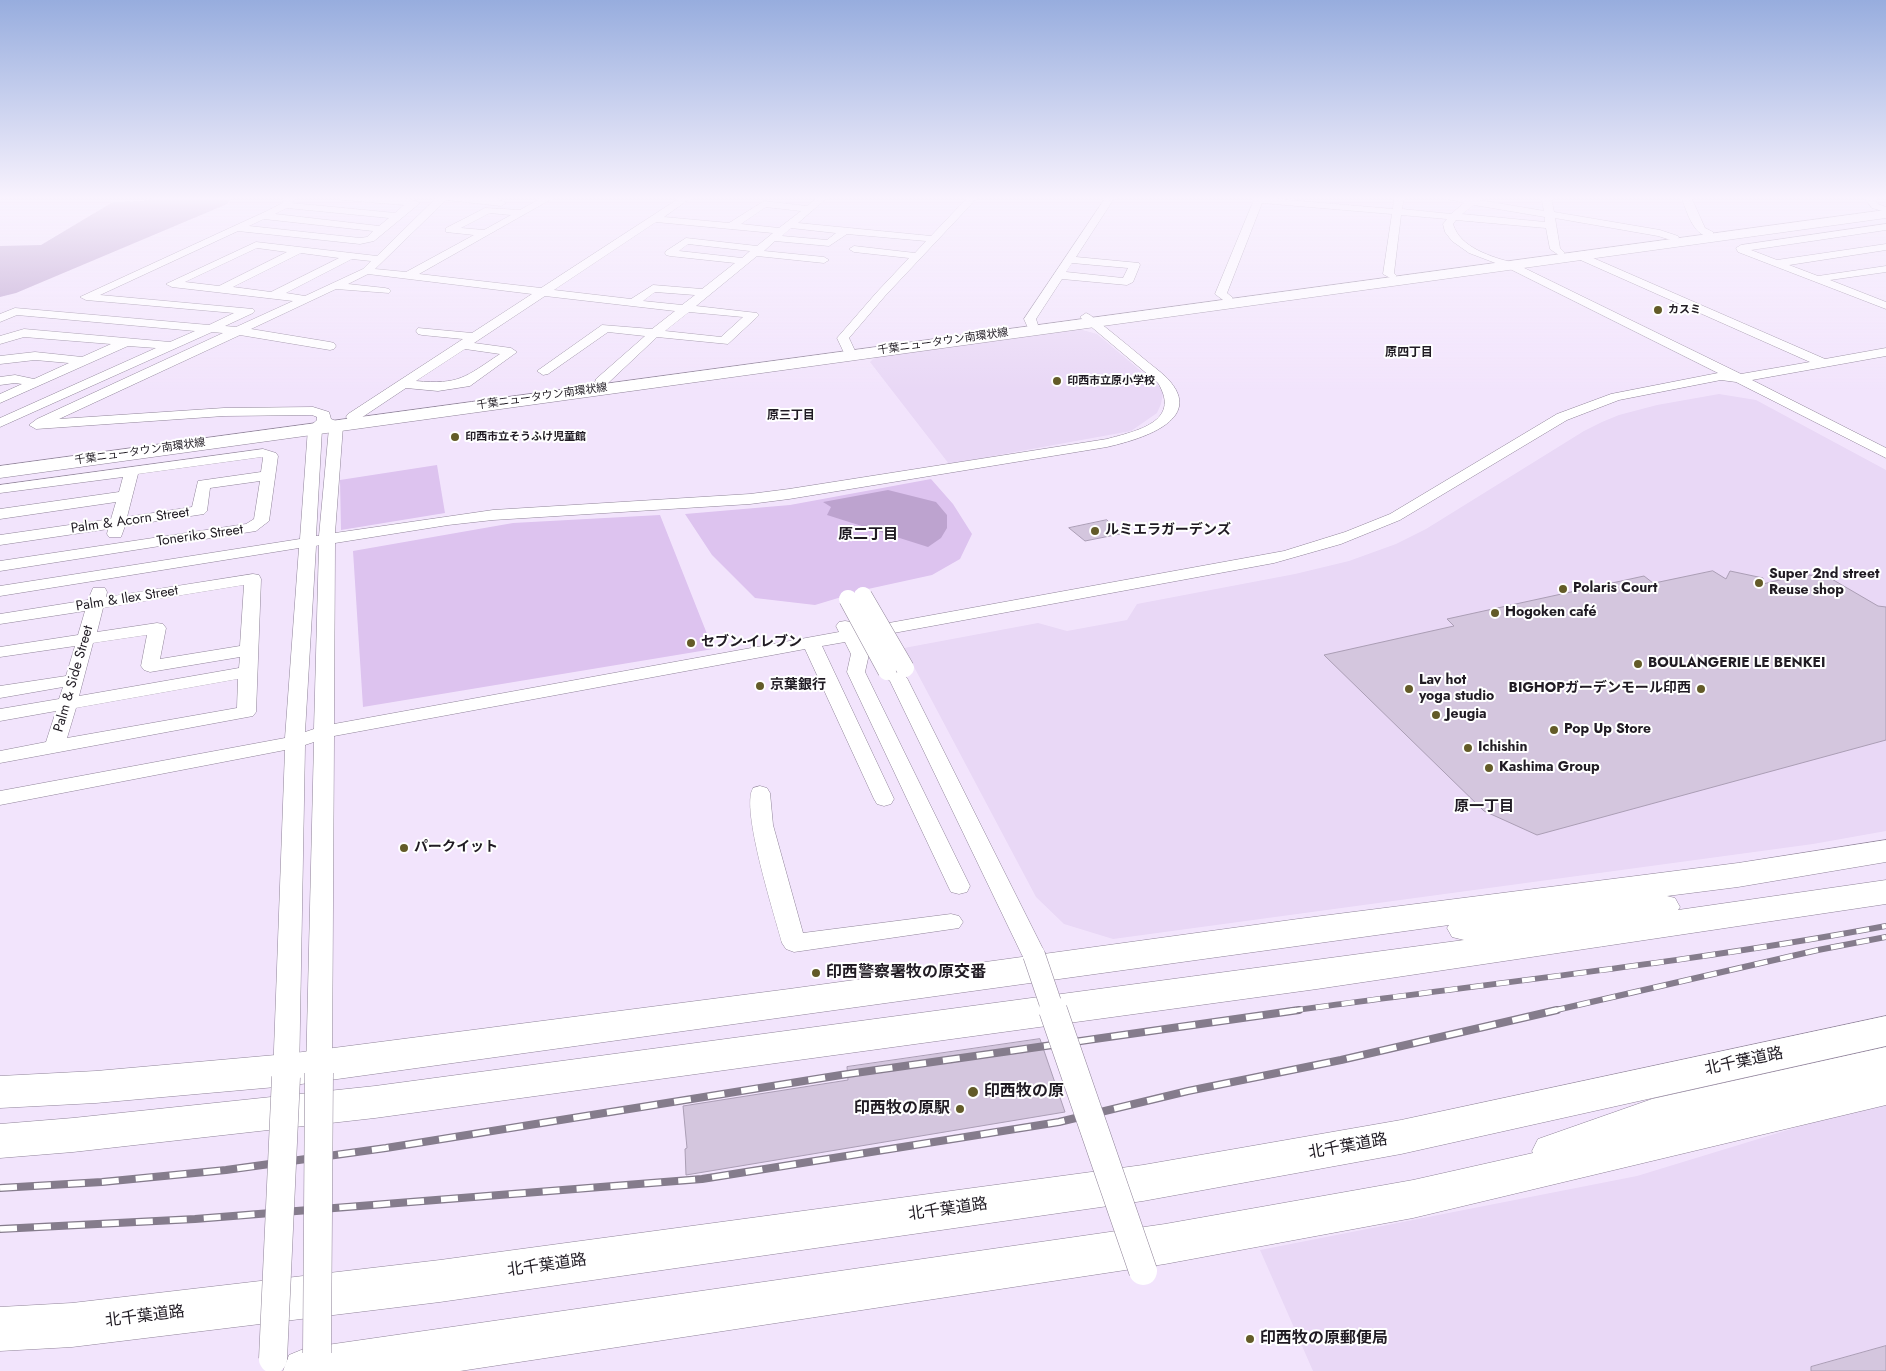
<!DOCTYPE html>
<html>
<head>
<meta charset="utf-8">
<style>
	body { margin:0 }
	canvas { display:block; background:#f2e4fc }
</style>
</head>
<body>
<canvas width="1886" height="1371"></canvas>
<script>
const c = document.querySelector('canvas').getContext('2d');
c.lineJoin = 'round';
function fillPath(path, color) { c.fillStyle = color; c.fill(path, 'evenodd'); }
function stroke(path, color, width, dash) { c.strokeStyle = color; c.lineWidth = width; c.lineCap = dash ? 'butt' : 'round'; c.setLineDash(dash || []); c.stroke(path); }
function label(font, color, halo, rows, align = 'center') {
  c.font = font + ' Jost,"Noto Sans JP",sans-serif'; c.lineWidth = 4; c.setLineDash([]); c.textBaseline = 'middle'; c.strokeStyle = halo; c.fillStyle = color; for (const [text, x, y, turn = 0] of rows) {
    c.save(); c.translate(x, y); c.rotate((+turn || 0) * Math.PI / 180); c.textAlign = isNaN(turn) ? turn : align; if (halo) c.strokeText(text, 0, 0); c.fillText(text, 0, 0); c.restore();
  }
}
fillPath(new Path2D(`
	M1079 329 1097 334 1161 388 1163 392 1161 404 1157 413 1131 431 949 464 870 362 876 356Z
	M1719 394 1756 400 1886 470V831L1813 844 1113 939 1064 924 1036 897 904 648 1038 623 1067 631 1127 620 1137 604 1295 574 1349 561 1396 544 1426 529 1584 431 1602 422 1619 415 1657 405Z
	M1886 1100V1371H1313L1260 1250 1637 1176Z`), '#e9d8f6');
fillPath(new Path2D(`
	M437 465 445 513 341 530 340 480Z
	M931 479 953 504 972 534 960 559 932 575 868 589 815 605 755 598 712 555 685 514 790 505Z
	M660 515 713 649 363 707 353 551 513 523Z`), '#ddc3ef');
fillPath(new Path2D(`
	M156 197H232L227 204 16 293 0 297V246L41 245 113 202 144 201Z
	M888 490 936 502 947 515V528L941 538 928 547 827 515 831 507 823 502Z`), '#bda3cf');
const building = new Path2D(`
	M1107 520 1120 534 1085 541 1069 528Z
	M1713 571 1726 579 1730 571 1763 578V584L1803 574 1830 578 1878 606 1886 607V740L1537 835 1484 811 1324 655 1454 626 1447 619 1644 576 1653 583Z
	M1040 1039 1065 1112 686 1175 685 1149 687 1148 683 1106 848 1080 847 1067Z
	M1886 1346V1371H1811V1367Z`);
fillPath(building, '#d4c6de');
stroke(building, '#ab9eb5', 1);
const minor = new Path2D(`
	M286 197H295L292 203 395 213 404 205 342 200 338 197C353 197 410 195 420 203L374 241 360 244 238 231 100 295 253 309 255 311 253 313 225 326 236 327 293 301 172 287 166 284 256 242 377 256 437 197C453 197 494 194 506 203L501 206 446 200 375 269 406 272 474 235 446 232V228L485 208 520 210 543 197H555L419 274 541 288 681 197H692L664 217 729 223 764 201 807 206 818 197H828L798 223 931 236 968 197H978L885 296 849 338 857 355 851 359 845 355 837 338 877 292 909 258 854 252 849 249 854 246 915 253 926 241 847 234 829 246 775 241 764 251 824 257 829 260 824 263 757 256 696 306 757 313 759 315 757 317 728 344 657 337 606 385 601 386 595 382 596 379 645 336 608 332 548 374 543 375 537 371 602 325 652 329 675 311 545 296 474 343 511 348 517 352 470 386 438 391 406 388 358 420H348L346 417 348 414 463 339 422 335 418 334 416 331 418 328 472 333 532 294 368 274 348 284 385 288 389 289 391 291 389 293 336 289 251 329 330 342 334 343 336 346 334 349 330 350 240 335 59 419 224 408 313 407 329 412 331 419 341 423 343 426 335 533 493 510 750 494 789 489 1107 439C1136 431 1182 422 1158 383L1082 319 1080 317 1086 313 1090 315C1108 329 1126 344 1143 358 1151 365 1160 371 1167 378 1208 421 1137 440 1107 447L789 499 750 504 493 520 448 525 335 543 334 724 839 632 836 626 839 622 845 621 851 622 856 629 1284 551 1345 532 1390 514 1557 414 1611 394 1718 373 1506 267 1469 253 1452 241 1445 232 1443 224 1447 219 1401 215 1394 273 1397 276 1392 279 1383 274 1392 214 1262 203 1227 293 1233 298 1231 300H1223L1215 294 1255 197 1393 209 1394 197H1404L1402 209 1451 214 1464 203 1440 197H1482L1480 200 1544 211 1541 197H1551L1554 212 1660 230 1678 236 1679 238 1674 241 1658 236 1555 218 1560 248 1565 253 1560 256 1550 249 1546 228 1456 220 1453 224C1460 248 1492 257 1514 263L1741 374 1810 362 1576 258 1575 256 1576 254H1584L1825 359 1886 348V356L1752 380 1886 448V458L1736 382 1721 380 1619 400 1567 420 1400 520 1341 544 1274 563 861 639 869 654 865 672 970 886 967 892 959 894 951 892 948 886 847 672 851 654 845 642 822 646 894 799 891 804 884 806 877 804 874 799 805 649 334 736 332 1073 328 1081 319 1084 310 1081 306 1073 314 742 305 745 299 1077 295 1085 286 1088 277 1085 273 1077 285 750 0 805V791L285 738 299 548 0 596V586L300 539 308 428 317 420V417L312 415 224 416 36 429 29 425 37 419 223 333 212 332 0 427V418L156 348 128 346 0 403V394L22 384 15 383 0 385V377L15 375 34 379 69 363 35 360 0 364V356L35 352 82 357 111 344 24 337 0 344V336L24 329 170 342 195 331 17 315 0 322V314L15 308 209 325 234 313 86 300 80 297 269 210 282 203ZM1474 205 1545 217V222L1462 214ZM766 207 801 211 779 228 741 224ZM287 208 389 218 379 226 275 214ZM490 213 511 215 484 230 461 228ZM264 219 373 231 367 237 360 238 249 226ZM656 222 773 233 757 246 686 238 666 251 665 253 666 255 670 256 735 263 702 289 653 285 631 299 554 290ZM791 228 836 233 827 240 782 236ZM688 244 750 251 742 258 679 251ZM257 248 287 252 219 286 185 282ZM301 253 339 258 271 292 233 287ZM352 259 371 261 363 269 305 296 286 293ZM655 292 695 295 682 305 643 301ZM689 312 743 317 721 337 665 331ZM465 349 500 354C465 377 460 385 416 381ZM325 427 329 428 319 536H316L322 429ZM319 545 314 729 305 732 316 546Z
	M1106 197H1115L1076 257 1139 263 1140 265 1133 282 1127 285 1062 279 1036 319 1038 325 1036 328H1028L1024 319ZM1072 263 1128 268 1123 278 1066 272Z
	M1681 197H1691L1705 228 1713 232V236C1694 240 1687 211 1681 197Z
	M1864 197H1873L1878 204 1886 207V212L1872 208Z
	M1886 224V230L1751 250 1777 260 1886 244V250L1789 265 1818 276 1886 266V272L1830 280 1886 302V309L1738 252 1736 248 1741 245Z
	M263 449 276 453 278 456 269 521 256 531 0 571V561L246 524 254 519 260 481 210 488 207 511 204 514 125 526 121 537H109L107 534 108 529 0 545V535L111 519 116 502 0 519V509L119 492 123 477 0 493V485ZM262 457 263 458 261 472 198 481 192 507 127 517 138 474Z
	M253 574 259 575 261 579 256 712 253 716 0 763V751L46 742 56 711 0 721V709L59 699 63 687 0 698V686L66 676 75 646 0 657V647L78 635 85 611 0 624V614L88 600 93 588H105L107 592 106 597ZM244 585 240 646 160 659 166 628 163 624 157 623 97 632 103 608ZM147 635 141 666 144 670 150 672 240 657 239 668 79 696 93 643ZM238 679 237 708 67 738 76 708Z
	M887 665 894 667 907 678 1046 955 1042 961 1034 964 1026 961 1022 955 890 681 878 671 880 667Z
	M760 786 767 788 770 793 773 825 803 933 951 914 959 916 963 922 959 928 794 952 786 949 782 943C775 916 740 808 753 788Z`);
const major = new Path2D(`
	M1886 210V218L0 478V466Z`);
const highway = new Path2D(`
	M1886 840V862L1738 887 1667 896 1675 898 1680 907 1678 910 1886 880V904L1317 989 375 1118 73 1152 0 1158V1124L73 1118 375 1086 1464 940 1452 937 1447 928 1449 925 287 1086 96 1103 0 1108V1076L96 1071 287 1054 789 989 1298 919 1738 863Z
	M1886 1016V1046L1401 1154 1143 1201 440 1302 72 1347 0 1351V1307L72 1303 440 1260 1143 1165 1401 1120Z
	M1886 1047V1105L1413 1218 1165 1264 460 1371H283L289 1355 306 1348 1165 1224 1413 1180 1533 1153 1532 1151 1538 1139 1652 1099Z`);
stroke(minor, '#908499', 1);
stroke(major, '#908499', 1);
stroke(highway, '#908499', 1);
fillPath(minor, '#fff');
fillPath(major, '#fff');
fillPath(highway, '#fff');
const railFar1 = new Path2D(`
	M1290 1011C1489 983 1689 963 1886 926
	M1552 1011 1818 950 1886 937`);
const rail = new Path2D(`
	M0 1188 102 1182 226 1170 386 1148 841 1075 1299 1010
	M0 1229 195 1219 702 1179 1059 1122 1188 1091 1341 1060 1557 1010`);
stroke(railFar1, '#857c8c', 6);
stroke(rail, '#857c8c', 8);
stroke(railFar1, '#fff', 4.5, [13]);
stroke(rail, '#fff', 5.5, [17]);
const minorBridgeFar2 = new Path2D(`
	M863 596 905 668
	M848 599 887 671`);
const minorBridgeFar1 = new Path2D(`
	M1034 955 1053 1011`);
const minorBridge = new Path2D(`
	M1053 1010 1143 1271
	M317 1353 319 1073
	M273 1359 286 1077`);
stroke(minorBridgeFar2, '#908499', 19, []);
stroke(minorBridgeFar1, '#908499', 23, []);
stroke(minorBridge, '#908499', 29, []);
stroke(minorBridgeFar2, '#fff', 18);
stroke(minorBridgeFar1, '#fff', 22);
stroke(minorBridge, '#fff', 28);
const sky = c.createLinearGradient(0, 0, 0, 389);
sky.addColorStop(0, '#97adde');
sky.addColorStop(0.51, '#f9f3fe');
sky.addColorStop(1, '#f9f3fe00');
c.fillStyle = sky;
c.fillRect(0, 0, 1886, 389);
for (const [x, y, r, color] of [
	[1658,310,5,"#635b28"],
	[1057,381,5,"#635b28"],
	[455,437,5,"#635b28"],
	[1095,531,5,"#635b28"],
	[1759,583,5,"#635b28"],
	[1563,589,5,"#635b28"],
	[1495,613,5,"#635b28"],
	[691,643,5,"#635b28"],
	[1638,664,5,"#635b28"],
	[760,686,5,"#635b28"],
	[1409,689,5,"#635b28"],
	[1701,689,5,"#635b28"],
	[1436,715,5,"#635b28"],
	[1554,730,5,"#635b28"],
	[1468,748,5,"#635b28"],
	[1489,768,5,"#635b28"],
	[404,848,5,"#635b28"],
	[816,973,5,"#635b28"],
	[973,1092,6,"#635b28"],
	[960,1109,5,"#635b28"],
	[1250,1339,5,"#635b28"]
]) { const dot = new Path2D(); dot.arc(x, y, r, 0, 2 * Math.PI); c.fillStyle = color; c.fill(dot); stroke(dot, '#fff', 2); }
label('bold 11px', '#201b23', '#fff', [
	["カスミ",1668,310],
	["印西市立原小学校",1067,381],
	["印西市立そうふけ児童館",465,437]
], 'left');
label('11px', '#201b23', '#fff', [
	["千葉ニュータウン南環状線",943,342,-8],
	["千葉ニュータウン南環状線",542,397,-8],
	["千葉ニュータウン南環状線",140,452,-8]
]);
label('bold 12px', '#201b23', '#fff', [
	["原四丁目",1409,353],
	["原三丁目",791,416]
]);
label('14px', '#201b23', '#fff', [
	["Palm & Acorn Street",130,521,-8],
	["Toneriko Street",200,536,-8],
	["Palm & Ilex Street",127,599,-9],
	["Palm & Side Street",74,679,-74]
]);
label('bold 14px', '#201b23', '#fff', [
	["ルミエラガーデンズ",1105,531],
	["Super 2nd street",1769,575],
	["Reuse shop",1769,591],
	["Polaris Court",1573,589],
	["Hogoken café",1505,613],
	["セブン-イレブン",701,643],
	["BOULANGERIE LE BENKEI",1648,664],
	["Lav hot",1419,681],
	["yoga studio",1419,697],
	["京葉銀行",770,686],
	["BIGHOPガーデンモール印西",1691,689,"right"],
	["Jeugia",1446,715],
	["Pop Up Store",1564,730],
	["Ichishin",1478,748],
	["Kashima Group",1499,768],
	["パークイット",414,848]
], 'left');
label('bold 15px', '#201b23', '#fff', [
	["原二丁目",868,535],
	["原一丁目",1484,807]
]);
label('bold 16px', '#201b23', '#fff', [
	["印西警察署牧の原交番",826,973],
	["印西牧の原",984,1092],
	["印西牧の原駅",950,1109,"right"],
	["印西牧の原郵便局",1260,1339]
], 'left');
label('16px', '#201b23', '#fff', [
	["北千葉道路",1744,1062,-12],
	["北千葉道路",1348,1147,-10],
	["北千葉道路",948,1210,-8],
	["北千葉道路",547,1266,-8],
	["北千葉道路",145,1317,-7]
]);
</script>
</body>
</html>
